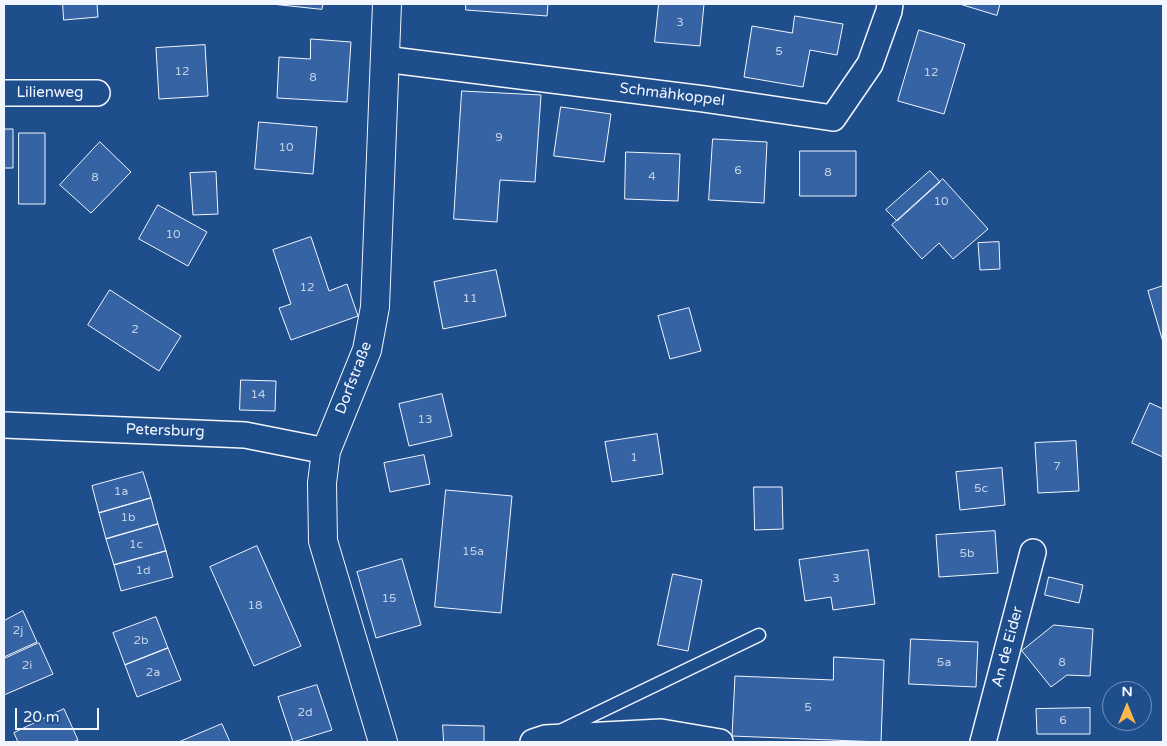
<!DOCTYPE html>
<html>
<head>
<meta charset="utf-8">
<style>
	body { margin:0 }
	#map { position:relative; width:1167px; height:746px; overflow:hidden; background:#1f4e8c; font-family:"Varela Round",sans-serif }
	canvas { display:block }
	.frame { position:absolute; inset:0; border:5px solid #f2f6ff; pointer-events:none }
	.north { position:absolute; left:1102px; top:681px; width:50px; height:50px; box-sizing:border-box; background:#1f4e8c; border:1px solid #7391ba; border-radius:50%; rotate:0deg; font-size:14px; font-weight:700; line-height:20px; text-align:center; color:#f2f6ff }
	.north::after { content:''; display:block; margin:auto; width:18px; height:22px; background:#ffb74d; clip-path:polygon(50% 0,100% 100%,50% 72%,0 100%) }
	.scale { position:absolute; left:15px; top:708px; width:84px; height:22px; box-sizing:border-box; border:2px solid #f2f6ff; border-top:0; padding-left:6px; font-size:15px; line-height:18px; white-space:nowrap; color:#f2f6ff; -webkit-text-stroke:4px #1f4e8c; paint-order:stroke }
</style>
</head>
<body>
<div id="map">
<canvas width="1167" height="746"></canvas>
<div class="frame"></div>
<div class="north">N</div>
<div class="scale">20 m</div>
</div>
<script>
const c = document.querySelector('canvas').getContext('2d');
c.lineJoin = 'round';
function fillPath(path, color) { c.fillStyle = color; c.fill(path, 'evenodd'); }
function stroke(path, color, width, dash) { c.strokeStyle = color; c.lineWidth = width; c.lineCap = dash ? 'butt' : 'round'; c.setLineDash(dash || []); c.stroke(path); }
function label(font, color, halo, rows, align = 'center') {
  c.font = font + ' "Varela Round",sans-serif'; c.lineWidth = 4; c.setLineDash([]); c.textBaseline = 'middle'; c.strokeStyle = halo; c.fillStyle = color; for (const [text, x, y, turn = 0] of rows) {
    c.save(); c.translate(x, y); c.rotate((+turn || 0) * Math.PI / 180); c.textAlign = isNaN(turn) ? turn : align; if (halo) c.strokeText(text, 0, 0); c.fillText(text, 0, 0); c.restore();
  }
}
const building = new Path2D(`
	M63 4H97L98 17 64 20Z
	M272 4H323L322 9Z
	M466 4H548L547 16 466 10Z
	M659 4H704L700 46 655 42Z
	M960 4H1000L997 15Z
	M795 16 843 24 837 55 810 50 803 87 744 77 752 26 792 33Z
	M919 30 965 44 944 114 898 101Z
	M311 39 351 42 347 102 277 98 279 57 310 59Z
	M205 45 208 96 159 99 156 48Z
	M462 91 541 95 535 182 500 180 497 222 454 219Z
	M561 107 611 114 604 162 554 156Z
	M259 122 317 127 313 174 255 169Z
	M4 129H13V168H4Z
	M19 133H45V204H19Z
	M713 139 767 142 764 203 709 200Z
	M100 142 131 172 91 213 60 185Z
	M800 151H856V196H800Z
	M626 152 680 154 678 201 625 199Z
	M930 171 940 182 897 221 886 210Z
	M216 172 218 214 193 215 190 173Z
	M943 179 988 229 953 259 939 243 922 259 892 225Z
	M158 205 207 232 188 266 139 239Z
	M311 237 329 291 347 284 358 316 291 340 279 308 291 304 273 250Z
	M999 242 1000 269 980 270 978 243Z
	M496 270 506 316 443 329 434 282Z
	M1163 286V342L1148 291Z
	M110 290 181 336 159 371 88 325Z
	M689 308 701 351 670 359 658 316Z
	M241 380 276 381 275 411 240 410Z
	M442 394 452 436 409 446 399 404Z
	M1150 403 1163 409V457L1132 443Z
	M657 434 663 474 612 482 605 442Z
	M1076 441 1079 491 1038 493 1035 443Z
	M424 455 430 484 390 492 384 463Z
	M1002 468 1005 505 960 510 956 472Z
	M143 472 151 498 99 513 92 486Z
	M754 487H782L783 529 755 530Z
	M446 490 512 496 501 613 435 607Z
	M151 498 158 524 106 539 99 513Z
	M158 524 166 551 114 565 106 539Z
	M995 531 998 573 939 577 936 535Z
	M257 546 301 646 254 666 210 567Z
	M868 550 875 604 833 610 831 597 805 601 799 560Z
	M166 551 173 577 121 591 114 565Z
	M402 559 421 625 376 638 357 572Z
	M673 574 702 580 688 651 658 645Z
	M1049 577 1083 585 1079 603 1045 595Z
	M23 611 37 642 4 657V621Z
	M156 617 168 648 125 665 113 633Z
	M1054 625 1093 629 1090 676 1067 675 1051 687 1022 651Z
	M911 639 978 642 976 687 909 684Z
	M39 643 53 674 4 695V659Z
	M168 648 181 680 137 697 125 665Z
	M834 657 884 660 881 742 732 736 735 676 833 680Z
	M317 685 332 730 293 742 278 697Z
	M1090 708V734H1037L1036 709Z
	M64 709 78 740 73 742H18L14 733Z
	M222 724 230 742H179Z
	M443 725 484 726V742H444Z`);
fillPath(building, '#3563a3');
stroke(building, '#f2f6ff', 1);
const lane = new Path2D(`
	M558 732 759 635`);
const street = new Path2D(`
	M384 59 704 99 833 118 870 64 889 11 890 4
	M4 93H97
	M4 425 245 435 326 451
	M533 742 545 738 661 732 720 742
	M983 742 1033 552`);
const secondary = new Path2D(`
	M383 742 323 541 322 483 326 451 367 350 375 307 387 4`);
stroke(lane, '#f2f6ff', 15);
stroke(street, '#f2f6ff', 28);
stroke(secondary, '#f2f6ff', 30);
stroke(lane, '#1f4e8c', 12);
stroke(street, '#1f4e8c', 25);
stroke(secondary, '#1f4e8c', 28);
label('12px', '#c3d1e8', null, [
	["3",680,23],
	["5",779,52],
	["12",182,72],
	["12",931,73],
	["8",313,78],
	["9",499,138],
	["10",286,148],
	["6",738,171],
	["8",828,173],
	["4",652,177],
	["8",95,178],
	["10",941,202],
	["10",173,235],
	["12",307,288],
	["11",470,299],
	["2",135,330],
	["14",258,395],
	["13",425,420],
	["1",634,458],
	["7",1057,467],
	["5c",981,489],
	["1a",121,492],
	["1b",128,518],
	["1c",136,545],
	["15a",473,552],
	["5b",967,554],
	["1d",143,571],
	["3",836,579],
	["15",389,599],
	["18",255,606],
	["2j",18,631],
	["2b",141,641],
	["5a",944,663],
	["8",1062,663],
	["2i",27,666],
	["2a",153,673],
	["5",808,708],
	["2d",305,713],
	["6",1063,721]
]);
label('15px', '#f2f6ff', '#1f4e8c', [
	["Lilienweg",50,93],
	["Schmähkoppel",672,95,7],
	["Dorfstraße",354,378,-69],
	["Petersburg",165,431,2],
	["An de Eider",1008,647,-75]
]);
</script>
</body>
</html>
